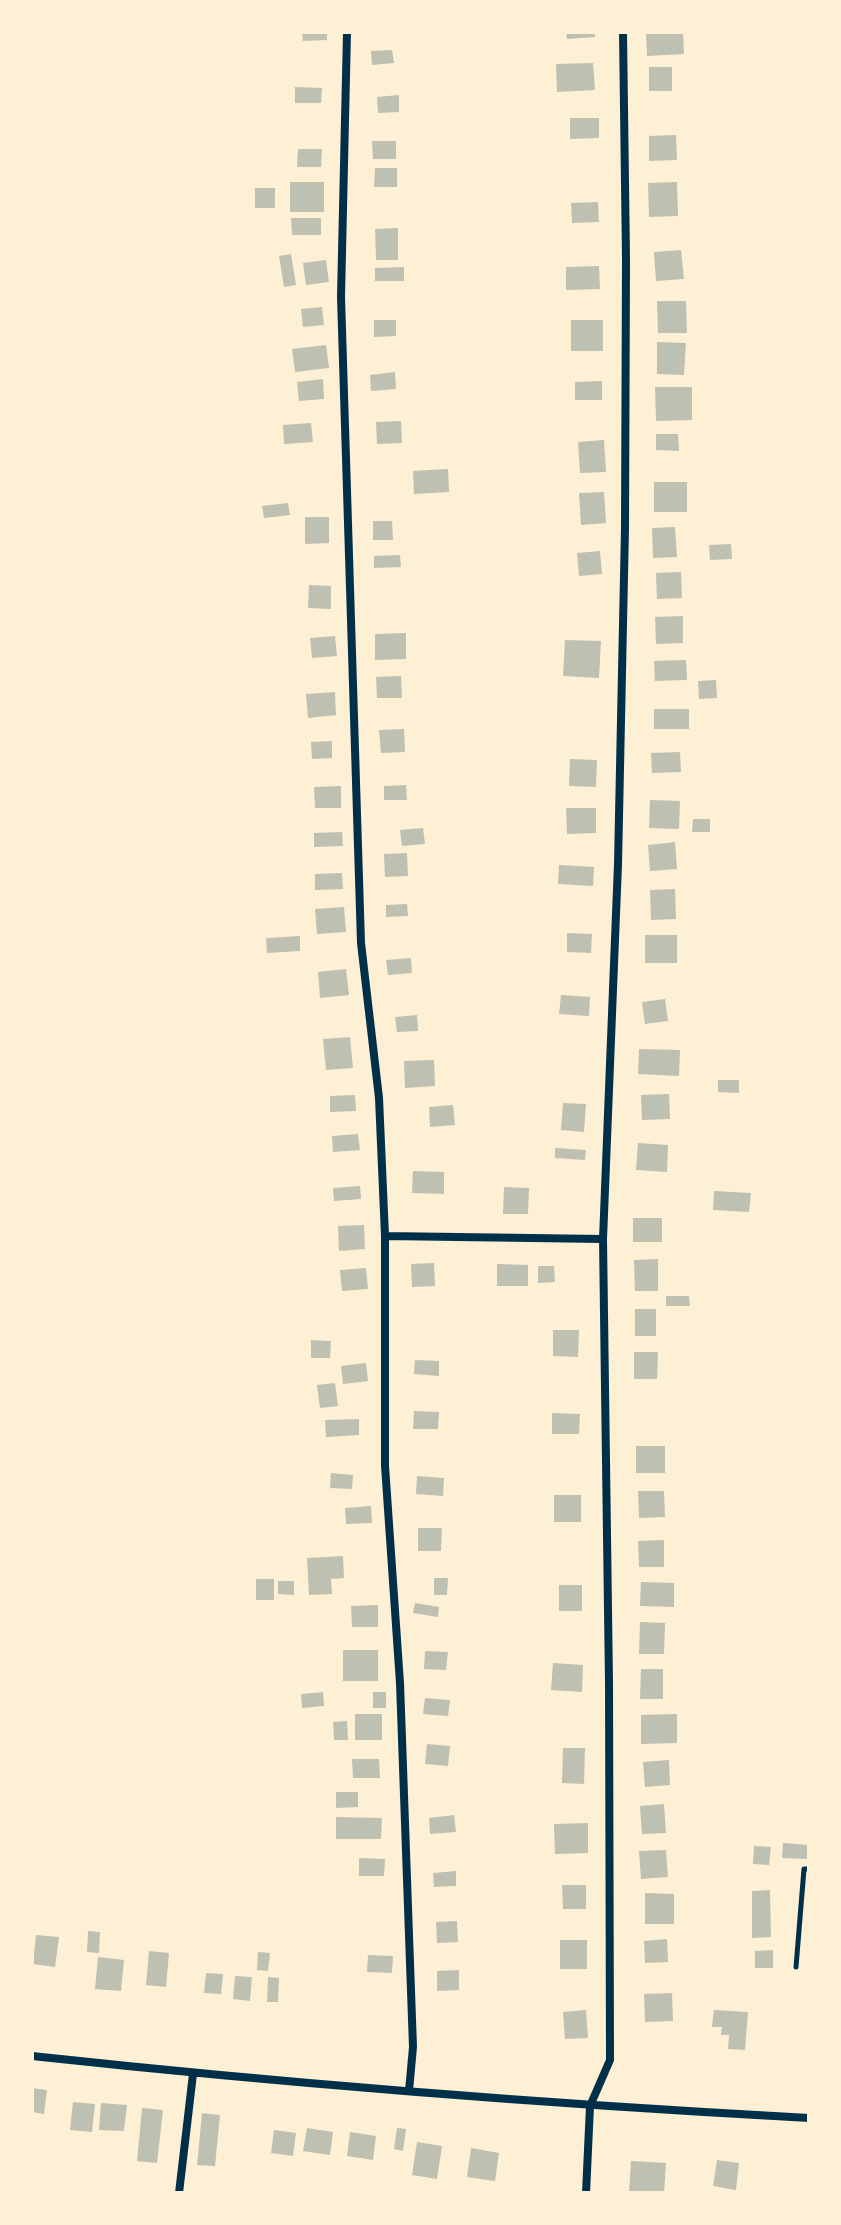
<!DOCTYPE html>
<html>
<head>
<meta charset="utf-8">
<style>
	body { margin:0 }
	#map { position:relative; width:841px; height:2225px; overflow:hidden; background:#fdf0d5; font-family:"Fira Sans Condensed",sans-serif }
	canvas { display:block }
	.frame { position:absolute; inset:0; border:34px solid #fdf0d5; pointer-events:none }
</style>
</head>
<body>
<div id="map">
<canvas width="841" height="2225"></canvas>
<div class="frame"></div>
</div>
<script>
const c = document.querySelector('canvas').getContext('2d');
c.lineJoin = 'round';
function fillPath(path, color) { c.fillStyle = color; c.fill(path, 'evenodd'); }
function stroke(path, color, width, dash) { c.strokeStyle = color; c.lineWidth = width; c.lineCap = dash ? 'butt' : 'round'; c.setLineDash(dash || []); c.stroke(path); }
fillPath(new Path2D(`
	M302 32H327V40L303 41Z
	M566 32H595V37L567 39Z
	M646 32H683L684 54 647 56Z
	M392 50 394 63 372 65 371 51Z
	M593 63 595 90 557 92 556 64Z
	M649 67H672V91H649Z
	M295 87 322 88 321 103H295Z
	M399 95V112L378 113 377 97Z
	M570 118H599V138L570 139Z
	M676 135 677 160 649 161V136Z
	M372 141H396V159H373Z
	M298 149H322L321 167H297Z
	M375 168H397V187H374Z
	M290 182H324V212H290Z
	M677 182 678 216 649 217 648 183Z
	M255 188H275V208H255Z
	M598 202 599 222 572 223 571 203Z
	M291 218H321V235H292Z
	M398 228V260H376L375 229Z
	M681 250 684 279 656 281 654 252Z
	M291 254 296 285 284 287 279 256Z
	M326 260 329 282 306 285 303 263Z
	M599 266 600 289 566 290V267Z
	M404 267V281H375V268Z
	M657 301H686L687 333H658Z
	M322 307 324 325 303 327 301 309Z
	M374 320H396V336L374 337Z
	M571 320H603V351H571Z
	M657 342 686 343 684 375 657 374Z
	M326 345 329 368 295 372 292 349Z
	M395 372 396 389 371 391 370 375Z
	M323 379 324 399 299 401 297 382Z
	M602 381V400H575V382Z
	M655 387H692V420L656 421Z
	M401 421 402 443 377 444 376 422Z
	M311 423 313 442 284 444 283 425Z
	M656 434H678L679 451 656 450Z
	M604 440 606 472 580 473 578 442Z
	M448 469 449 492 414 494 413 471Z
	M654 482H687V512H654Z
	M604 492 606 523 581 525 579 493Z
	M288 503 290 515 264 518 262 506Z
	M305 517H329V543L305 544Z
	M373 521H392L393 540H373Z
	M675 527 677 557 653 558 652 528Z
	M731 544 732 559 710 560 709 545Z
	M600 551 602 574 579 576 577 553Z
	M400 555 401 567 374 568V556Z
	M681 572 682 598 657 599 656 573Z
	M309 585 331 586V609L308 608Z
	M683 616V643L656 644 655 617Z
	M406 633V659L375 660V634Z
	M335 636 337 656 312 658 310 638Z
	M565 640 601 641 599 678 563 676Z
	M686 660 687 680 655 681 654 661Z
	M401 676 402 698H377L376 677Z
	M716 680 717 698 699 699 698 681Z
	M335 692 336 715 308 718 306 694Z
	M654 709H689V729H654Z
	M404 729 405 752 381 753 379 730Z
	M332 741V758L312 759 311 742Z
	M680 752 681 772 652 773 651 753Z
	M570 759 597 760 596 787 569 786Z
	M406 785 407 800H384V786Z
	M341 786V808H315L314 787Z
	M650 800 680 801 679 829 649 828Z
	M566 808H596V833L567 834Z
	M693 819H710V832H692Z
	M423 828 425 844 402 846 400 830Z
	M342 832 343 846 314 847V833Z
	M675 842 677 869 650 871 648 845Z
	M407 853 408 876 385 877 384 854Z
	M559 865 594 867 593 886 558 884Z
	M342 873 343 889 315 890V874Z
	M675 889 676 919 651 920 650 890Z
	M407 904 408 916 386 917V905Z
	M344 907 346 932 317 934 315 909Z
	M567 933 592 934 591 953 567 952Z
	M645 935H677V963H645Z
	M300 936V951L267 953 266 938Z
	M411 958 412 973 388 975 386 960Z
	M346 969 349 995 320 998 318 972Z
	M561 995 590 997 589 1016 559 1014Z
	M665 999 668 1021 645 1024 642 1002Z
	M417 1015 418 1031 397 1032 395 1017Z
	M350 1037 353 1068 326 1070 323 1039Z
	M639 1049 680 1050 679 1076 638 1074Z
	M434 1060 435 1086 405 1088 404 1061Z
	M718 1080H739V1093L718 1092Z
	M669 1094 670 1119 642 1120 641 1095Z
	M355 1095 356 1111 330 1112V1096Z
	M563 1103 586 1104 584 1132 561 1130Z
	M453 1105 455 1125 430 1127 429 1107Z
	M358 1134 360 1150 333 1152 332 1136Z
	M638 1143 668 1145 667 1172 636 1170Z
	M555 1148 586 1150 585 1160 555 1158Z
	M413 1171 444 1172V1194L412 1193Z
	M360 1186 361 1199 334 1201 333 1188Z
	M504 1187 529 1188 528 1214H503Z
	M714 1191 751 1193 749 1212 713 1210Z
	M633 1218H662V1242H633Z
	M364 1225 365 1249 339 1251 338 1226Z
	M658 1259V1291H635L634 1260Z
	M434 1263 435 1286 412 1287 411 1264Z
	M497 1264 528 1265V1286H497Z
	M538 1266H554L555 1282 538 1283Z
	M366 1268 368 1289 342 1291 340 1270Z
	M666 1296H689L690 1306H666Z
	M635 1309H656V1336H635Z
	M553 1330H579L578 1357 553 1356Z
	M311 1340 331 1341 330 1358H311Z
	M634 1352H658L657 1379H634Z
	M415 1360 439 1361V1376L414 1374Z
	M366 1363 368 1381 343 1384 341 1366Z
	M335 1383 338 1406 320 1408 317 1385Z
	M414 1411 439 1412 438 1429H413Z
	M552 1413 580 1414 579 1434H552Z
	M359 1419V1435L326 1437 325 1420Z
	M636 1446H665V1473H636Z
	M331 1473 353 1475 352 1489 330 1488Z
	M417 1476 444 1478 443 1496 416 1494Z
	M638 1491H664L665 1517 639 1518Z
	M554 1495H581V1522H554Z
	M371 1506 372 1523 346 1524 345 1508Z
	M418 1528H442L441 1551H418Z
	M664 1540V1567H639L638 1541Z
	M343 1556 344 1578 331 1579 332 1594 309 1595 307 1558Z
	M434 1578H448L447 1595H434Z
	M256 1579H274V1600H256Z
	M278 1581H294V1595L278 1594Z
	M641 1582 674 1583V1607L640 1606Z
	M559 1585H582V1611H559Z
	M415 1603 439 1607 438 1617 413 1613Z
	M378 1605V1627H352L351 1606Z
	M640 1622 665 1623 664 1654H639Z
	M343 1650H378V1681H343Z
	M425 1651 448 1652 446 1670 424 1669Z
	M553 1663 583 1665 582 1692 551 1690Z
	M641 1669H663V1699H640Z
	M323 1692 324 1706 302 1708 301 1694Z
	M373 1692H386V1708H373Z
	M425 1698 450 1700 448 1716 423 1714Z
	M355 1714H382V1740H355Z
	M677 1714V1743L641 1744V1715Z
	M347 1721 348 1740H334L333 1722Z
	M427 1744 450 1746 448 1766 425 1764Z
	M563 1748H585L584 1784 562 1783Z
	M352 1759H379L380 1778H353Z
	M669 1760 670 1785 645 1787 643 1762Z
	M336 1792H358V1807L336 1808Z
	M664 1804 666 1833 642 1834 640 1806Z
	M454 1815 456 1832 430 1834 429 1818Z
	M336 1817 382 1818 381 1839H336Z
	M588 1823V1853L555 1854 554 1824Z
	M783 1843 809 1845 808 1859 782 1858Z
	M754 1846 771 1847 769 1865 753 1864Z
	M666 1850 668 1877 641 1879 639 1851Z
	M359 1858 385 1859 384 1876H359Z
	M456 1871V1886L434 1887 433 1873Z
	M562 1885H586V1909H563Z
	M770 1890 771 1937 752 1938V1891Z
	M645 1893 674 1894V1924H645Z
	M457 1921 458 1942 437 1943 436 1922Z
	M88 1931 100 1932 99 1953 87 1952Z
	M36 1935 59 1937 55 1967 33 1964Z
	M667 1939 668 1962 645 1963 644 1941Z
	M560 1940H587V1969H560Z
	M773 1950V1968H755V1951Z
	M149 1951 169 1953 166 1987 146 1985Z
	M258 1952 270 1953 268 1971 257 1970Z
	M368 1955 393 1956 392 1973 367 1972Z
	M98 1957 124 1960 121 1991 95 1989Z
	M459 1970V1990L437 1991V1971Z
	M206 1973 223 1974 221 1994 204 1993Z
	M235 1976 252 1977 250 2001 233 1999Z
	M268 1977 279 1978 278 2002H267Z
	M672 1993 673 2021 645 2022 644 1994Z
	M586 2010 588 2038 565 2039 563 2012Z
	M714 2010 748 2012 745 2050 728 2049 729 2035H721L722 2027H712Z
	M32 2088 47 2090 44 2114 32 2112Z
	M73 2102 95 2104 92 2132 70 2130Z
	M101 2103 127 2105 124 2131 99 2130Z
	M142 2108 163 2110 157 2163 137 2161Z
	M202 2113 220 2115 215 2166 197 2165Z
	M307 2128 333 2132 330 2155 303 2151Z
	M397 2128 406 2129 403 2151 394 2149Z
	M274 2130 296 2133 293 2156 271 2153Z
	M350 2132 376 2136 373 2160 347 2156Z
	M417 2142 442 2146 437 2179 412 2175Z
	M471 2148 499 2153 495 2181 467 2177Z
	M717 2160 739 2163 736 2190 713 2186Z
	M631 2161 666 2163 664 2193H629Z`), '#bec0b2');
stroke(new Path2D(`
	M796 1967 804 1869H809`), '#003049', 5);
stroke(new Path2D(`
	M347 32 341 297 361 943 379 1098 385 1236V1466L400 1683 413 2047 409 2091
	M385 1236 603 1239
	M32 2056C290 2084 549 2104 809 2118
	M179 2193 193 2074
	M586 2193 590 2106 610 2060 609 1683 603 1239 618 864 625 528 626 259 623 32`), '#003049', 8);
</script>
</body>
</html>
